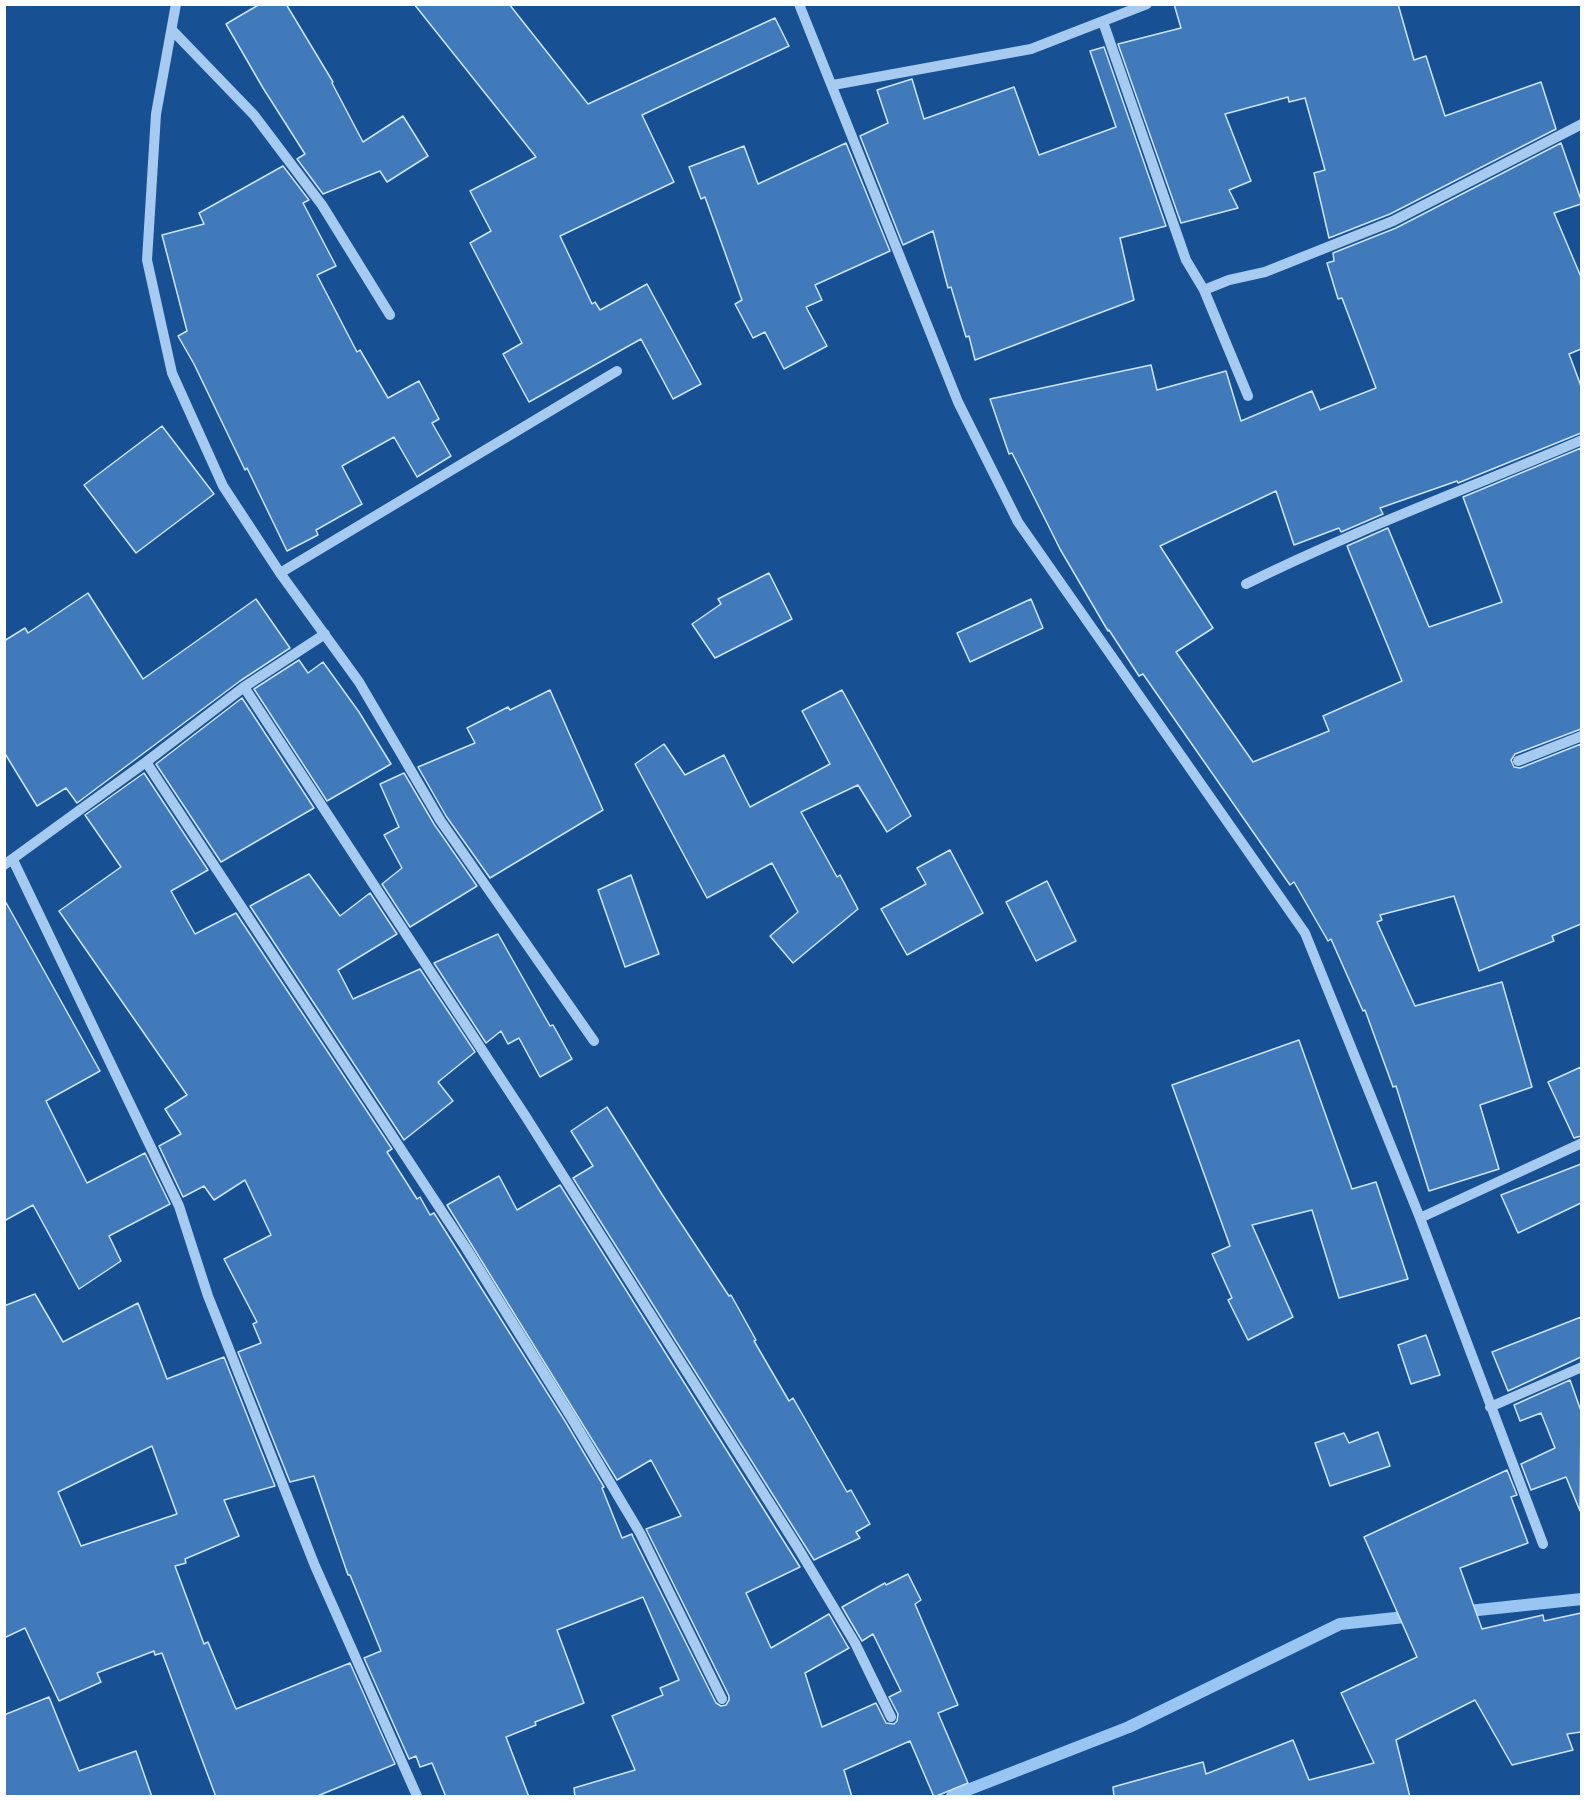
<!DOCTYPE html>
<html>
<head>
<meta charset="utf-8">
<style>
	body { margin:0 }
	#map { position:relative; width:1586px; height:1801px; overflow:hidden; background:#175193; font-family:Figtree,sans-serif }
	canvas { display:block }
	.frame { position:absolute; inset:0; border:6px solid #fff; pointer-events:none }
</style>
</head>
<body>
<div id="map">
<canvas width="1586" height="1801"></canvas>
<div class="frame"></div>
</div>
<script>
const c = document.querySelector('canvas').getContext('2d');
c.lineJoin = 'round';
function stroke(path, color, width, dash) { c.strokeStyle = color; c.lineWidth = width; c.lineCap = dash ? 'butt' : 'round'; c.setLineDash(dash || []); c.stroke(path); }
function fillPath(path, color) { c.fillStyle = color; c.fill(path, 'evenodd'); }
stroke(new Path2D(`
	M1459 1612 1582 1599
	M952 1796 1129 1727 1340 1624 1414 1616`), '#99c5f3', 12);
const building = new Path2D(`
	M260 4H286L333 82 332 83 363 142 403 116 428 156 387 182 380 171 323 194 297 159 305 154 263 88 226 24Z
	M414 4H509L588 104 775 18 789 46 642 115 674 182 560 236 592 304 595 302 600 310 647 284 701 384 673 399 641 339 529 402 503 354 522 343 470 243 491 231 470 191 536 157Z
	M1174 4H1398L1414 60 1426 56 1445 116 1541 82 1556 129 1390 214 1329 238 1314 173 1325 170 1305 98 1289 102 1288 97 1225 114 1251 181 1229 190 1238 208 1181 223 1118 44 1181 28Z
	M1104 47 1166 226 1120 238 1134 300 975 360 969 336 966 337 951 287 948 288 933 231 903 245 860 136 888 123 877 90 912 79 924 119 1014 87 1039 155 1116 127 1090 51Z
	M846 143 890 251 815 285 822 300 806 307 827 346 784 369 765 332 753 338 735 304 742 300 705 197 701 199 689 167 744 146 758 184Z
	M1561 143 1581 200V204L1554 213 1581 277V349L1569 354 1581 386V433L1458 483 1457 481 1380 508 1383 514 1341 532 1339 528 1294 545 1276 491 1160 546 1213 628 1176 652 1253 762 1329 731 1323 716 1402 681 1347 546 1388 528 1429 627 1502 602 1463 497 1581 448V729L1515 754 1511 760 1514 767 1520 768 1581 744V924L1552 936 1554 941 1479 971 1454 896 1380 915 1382 920 1377 922 1415 1006 1502 982 1532 1087 1480 1105 1499 1169 1429 1191 1396 1086 1393 1087 1365 1010 1363 1011 1331 939 1328 941 1294 882 1290 885 1143 674 1139 676 1109 630 1108 631 1060 549 1012 453 1009 454 990 399 1151 365 1157 390 1226 371 1241 421 1312 391 1320 410 1376 388 1342 298 1338 299 1327 263 1334 261 1333 253 1396 228Z
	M283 166 309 200 303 203 336 266 317 275 357 352 360 350 388 398 419 381 439 419 432 423 451 456 417 477 394 437 342 466 362 504 316 530 318 535 287 551 247 468 245 470 194 364 178 336 187 331 162 235 204 224 199 213Z
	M162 426 214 494 136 553 84 485Z
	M769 573 792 619 715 658 692 624 721 604 718 599Z
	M88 593 143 679 256 599 290 648 240 681 77 803 66 788 37 806 4 752V641L25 628 28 633Z
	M1031 599 1043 628 970 662 957 633Z
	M299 660 308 673 323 662 359 712 391 764 327 801 254 689Z
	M550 690 603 810 490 878 446 816 418 767 475 743 467 728 508 707 510 710Z
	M842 690 911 816 887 832 858 785 801 812 837 877 840 875 858 909 793 963 770 936 798 912 772 863 707 898 635 764 664 744 685 775 724 755 750 807 830 764 802 711Z
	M242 698 314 808 221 862 156 764Z
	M144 773 208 870 171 891 195 934 236 913 392 1149 387 1152 417 1199 420 1197 430 1215 434 1213 565 1421 604 1487 602 1488 622 1538 632 1534 633 1537 716 1703 721 1706 726 1705 729 1700V1696L646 1529 681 1516 651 1460 617 1480 447 1205 499 1176 517 1210 560 1185 800 1567 746 1593 771 1648 829 1614 848 1647 849 1648 805 1673 822 1727 876 1703 886 1723 894 1724 897 1721 898 1714 889 1697 901 1691 873 1634 862 1641 842 1607 885 1583 886 1585 908 1574 921 1600 915 1604 958 1705 938 1713 968 1783 934 1797 910 1741 844 1770 852 1797H575L574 1788 635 1770 612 1716 663 1695 660 1688 679 1680 643 1597 557 1630 584 1703 535 1722 536 1725 506 1737 529 1797H446L432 1763 420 1767 416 1756 409 1759 364 1658 381 1651 350 1575H348L314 1476 290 1482 238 1352 261 1343 253 1324 257 1322 224 1259 271 1235 245 1180 214 1200 204 1186 183 1197 159 1146 181 1134 165 1109 187 1095 59 911 121 867 85 815Z
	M404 773 434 824 477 886 410 927 382 884 402 868 384 835 399 827 380 784Z
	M950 850 983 913 907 955 881 909 926 884 917 868Z
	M309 874 340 916 370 893 397 934 338 970 353 999 420 969 475 1052 438 1082 453 1101 404 1140 250 906Z
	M631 875 659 954 625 967 598 890Z
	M1047 881 1076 941 1036 961 1006 902Z
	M4 899 100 1071 46 1101 87 1183 145 1153 170 1204 109 1236 121 1261 79 1289 33 1205 4 1221Z
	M498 934 550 1026 553 1025 572 1059 540 1077 519 1038 508 1044 501 1031 486 1043 434 963Z
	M1299 1040 1352 1189 1376 1182 1408 1279 1339 1298 1312 1210 1252 1225 1293 1317 1248 1340 1228 1300 1232 1298 1212 1254 1230 1246 1172 1085Z
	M1581 1067V1136L1574 1138 1548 1082Z
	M607 1107 663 1196 729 1296 731 1295 756 1340 754 1341 789 1401 793 1398 847 1492 851 1490 870 1524 856 1532 860 1538 814 1560 573 1178 593 1166 571 1131Z
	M1581 1164V1203L1518 1233 1501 1195Z
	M35 1294 63 1342 138 1303 167 1379 224 1357 275 1486 224 1500 239 1536 185 1559 186 1563 175 1566 204 1644 208 1642 236 1709 350 1663 395 1764 315 1797H216L162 1653 155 1655 154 1651 97 1673 101 1682 59 1701 25 1628 4 1638V1306ZM152 1446 177 1514 81 1546 58 1492Z
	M1581 1317V1357L1508 1391 1492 1352Z
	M1426 1335 1440 1375 1411 1384 1398 1345Z
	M1570 1380 1581 1411 1580 1511 1566 1477 1531 1490 1521 1464 1555 1448 1541 1413 1520 1421 1514 1405Z
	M1378 1432 1390 1466 1330 1486 1315 1443 1344 1433 1349 1443Z
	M1507 1470 1517 1495 1511 1497 1528 1543 1460 1568 1482 1629 1543 1615 1544 1621 1581 1613V1732L1567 1734 1573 1750 1512 1765 1475 1700 1396 1740 1410 1797H1114L1113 1787 1203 1762 1206 1774 1293 1740 1309 1780 1374 1763 1341 1693 1417 1657 1364 1537Z
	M49 1697 79 1771 136 1751 152 1797H4V1715Z`);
fillPath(building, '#407abb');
stroke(building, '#cee4fb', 1.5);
stroke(new Path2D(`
	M176 4 156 114 147 260 172 373 223 486 280 573 359 682 440 820 594 1041
	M799 4 958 402 1018 522 1305 933 1420 1218 1543 1544
	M1103 22 1186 260 1204 290 1248 396
	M172 30 254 115 322 205 390 315
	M833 85 1031 49 1147 4
	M1204 290 1229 280 1265 272 1393 221 1582 124
	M280 573 617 371
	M1246 584C1355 530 1470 488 1582 440
	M244 687 526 1117 798 1548 855 1643 891 1717
	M1518 761 1582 736
	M146 762 466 1248 571 1417 640 1533 722 1699
	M13 860 179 1206 208 1296 315 1566 417 1796
	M4 865 146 762 244 687 325 634
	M1420 1218 1582 1143
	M1490 1407 1582 1367`), '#a7caf0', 10);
</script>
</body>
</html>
